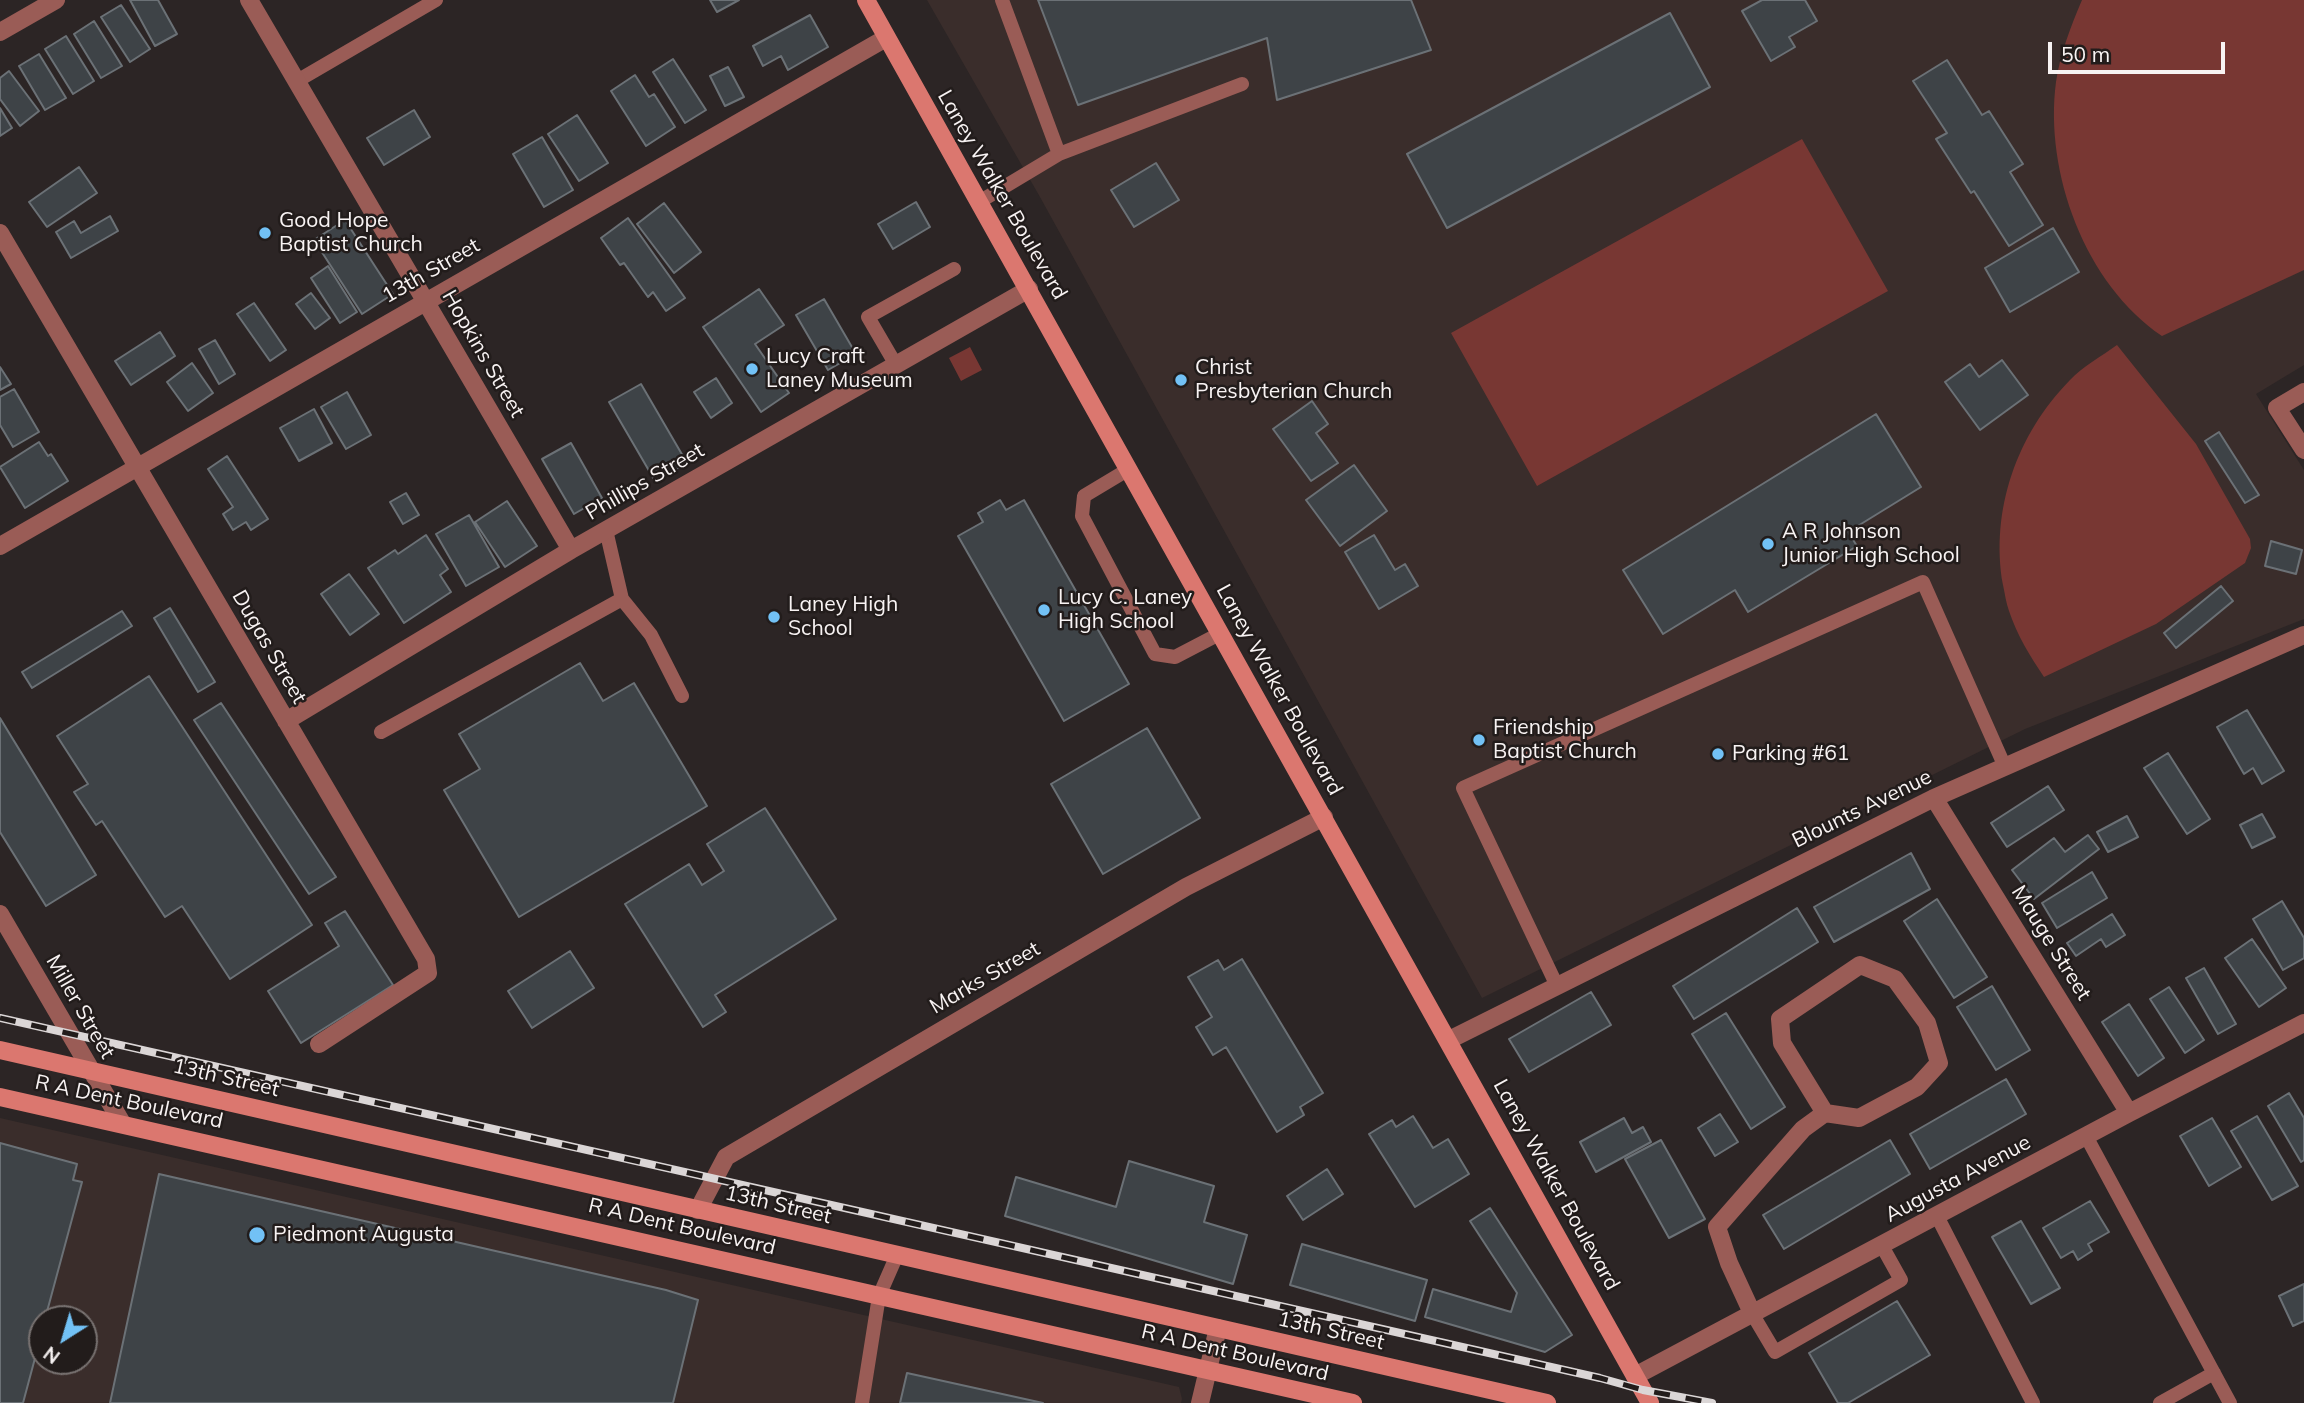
<!DOCTYPE html>
<html>
<head>
<meta charset="utf-8">
<style>
	body { margin:0 }
	#map { position:relative; width:2304px; height:1403px; overflow:hidden; background:#2c2525; font-family:Mulish,sans-serif }
	canvas { display:block }
	.north { position:absolute; left:28px; top:1305px; width:70px; height:70px; box-sizing:border-box; background:#221c1b; border:2px solid #787271; border-radius:50%; rotate:217deg; font-size:19px; font-weight:700; line-height:28px; text-align:center; color:#f8f3f3 }
	.north::after { content:''; display:block; margin:auto; width:24px; height:32px; background:#72c1f5; clip-path:polygon(50% 0,100% 100%,50% 72%,0 100%) }
	.scale { position:absolute; left:2048px; top:42px; width:177px; height:32px; box-sizing:border-box; border:4px solid #f8f3f3; border-top:0; padding-left:9px; font-size:21px; line-height:24px; white-space:nowrap; color:#f8f3f3; -webkit-text-stroke:5px #221c1b; paint-order:stroke }
</style>
</head>
<body>
<div id="map">
<canvas width="2304" height="1403"></canvas>
<div class="north">N</div>
<div class="scale">50 m</div>
</div>
<script>
const c = document.querySelector('canvas').getContext('2d');
c.lineJoin = 'round';
function fillPath(path, color) { c.fillStyle = color; c.fill(path, 'evenodd'); }
function stroke(path, color, width, dash) { c.strokeStyle = color; c.lineWidth = width; c.lineCap = dash ? 'butt' : 'round'; c.setLineDash(dash || []); c.stroke(path); }
function label(font, color, halo, rows, align = 'center') {
  c.font = font + ' Mulish,sans-serif'; c.lineWidth = 5; c.setLineDash([]); c.textBaseline = 'middle'; c.strokeStyle = halo; c.fillStyle = color; for (const [text, x, y, turn = 0] of rows) {
    c.save(); c.translate(x, y); c.rotate((+turn || 0) * Math.PI / 180); c.textAlign = isNaN(turn) ? turn : align; if (halo) c.strokeText(text, 0, 0); c.fillText(text, 0, 0); c.restore();
  }
}
fillPath(new Path2D(`
	M927 0H2304V365L2256 394 2304 470V619L2025 729 1482 998 1040 197Z
	M0 1118 1179 1387 1182 1399 1181 1403H0ZM42 1319H84V1361H42Z`), '#3a2d2b');
fillPath(new Path2D(`
	M2082 0H2304V270L2162 336C2085 284 2044 172 2056 82 2060 54 2071 26 2082 0Z
	M1802 139 1888 291 1537 486 1451 333Z
	M2117 345 2196 444 2250 539 2251 548 2245 563 2156 624 2044 677C2030 656 2017 635 2009 611 2006 603 2005 594 2003 585 1990 510 2017 434 2070 380 2083 366 2102 356 2117 345Z
	M970 347 982 370 961 381 949 358Z`), '#783733');
const building = new Path2D(`
	M130 0H158L177 34 155 46Z
	M710 0H739L717 12Z
	M1038 0H1411L1431 50 1277 100 1267 38 1078 105Z
	M1762 0H1805L1817 21 1789 37 1795 47 1771 61 1742 11Z
	M121 5 150 49 130 62 101 17Z
	M1670 13 1710 87 1447 228 1407 154Z
	M810 15 828 47 788 70 781 56 763 66 753 46Z
	M94 21 122 66 101 78 74 34Z
	M66 36 94 81 73 94 45 49Z
	M39 54 66 98 45 110 19 66Z
	M673 59 706 110 685 123 653 72Z
	M1947 60 1982 115 1989 111 2023 164 2010 172 2043 225 2009 246 1974 191 1971 193 1936 139 1947 133 1913 81Z
	M728 67 744 97 725 106 710 76Z
	M9 71 39 111 20 126 0 99V78Z
	M635 75 649 97 654 94 675 127 646 146 611 91Z
	M0 108 12 128 0 136Z
	M414 110 430 137 384 165 367 138Z
	M577 115 608 163 579 181 548 134Z
	M542 137 573 190 544 207 513 154Z
	M1156 163 1179 200 1134 227 1111 190Z
	M79 167 97 193 47 227 29 202Z
	M916 202 930 227 893 249 878 224Z
	M664 203 701 252 674 273 637 224Z
	M110 216 118 231 71 258 56 232 74 221 81 233Z
	M628 218 685 298 666 311 653 292 648 297 624 263 620 265 601 238Z
	M345 220 393 294 362 314 314 240Z
	M2053 228 2079 272 2010 312 1985 268Z
	M328 266 357 312 340 323 311 278Z
	M759 289 784 325 755 344 789 393 761 412 703 327Z
	M311 293 330 318 315 329 296 304Z
	M824 299 856 354 828 370 796 315Z
	M254 303 286 350 270 361 237 314Z
	M160 332 175 356 131 385 115 361Z
	M215 340 235 374 219 384 199 349Z
	M2002 360 2028 395 1980 430 1945 382 1970 364 1979 377Z
	M192 363 213 393 188 411 167 382Z
	M0 367 11 384 0 390Z
	M716 378 732 403 711 418 694 392Z
	M641 384 687 463 655 481 609 402Z
	M14 389 39 432 13 447 0 425V397Z
	M347 392 371 435 346 449 321 407Z
	M1312 401 1328 424 1316 433 1338 463 1311 481 1273 429Z
	M314 409 332 443 299 461 280 428Z
	M1876 414 1921 487 1848 532 1857 546 1748 612 1735 590 1663 634 1623 570Z
	M2219 432 2259 495 2245 503 2205 441Z
	M39 442 48 456 51 454 68 481 25 508 0 467Z
	M571 443 602 498 574 514 542 459Z
	M227 456 268 519 251 530 246 522 233 530 223 514 233 507 208 469Z
	M1354 465 1387 511 1340 546 1306 500Z
	M406 493 419 515 403 524 390 502Z
	M1000 500 1006 510 1024 500 1129 684 1064 721 958 536 983 522 978 513Z
	M507 501 537 546 505 567 475 522Z
	M469 515 499 567 466 586 436 534Z
	M426 535 448 569 440 575 451 592 404 623 368 568 395 550 398 554Z
	M1374 535 1395 570 1405 564 1418 586 1379 609 1345 552Z
	M2271 541 2302 550 2296 574 2265 566Z
	M349 574 379 614 350 635 321 594Z
	M2221 586 2233 601 2176 648 2164 633Z
	M170 608 215 682 198 692 154 618Z
	M122 611 132 626 32 688 22 672Z
	M580 663 603 701 634 683 707 806 519 917 444 790 480 769 459 734Z
	M149 676 312 925 230 979 182 906 165 917 102 821 96 825 74 792 88 784 57 736Z
	M221 703 336 877 309 894 194 720Z
	M2247 710 2284 771 2262 784 2253 768 2244 774 2217 727Z
	M0 718 96 875 46 906 0 832Z
	M1147 728 1200 818 1103 874 1051 784Z
	M2168 753 2210 819 2187 834 2144 768Z
	M2048 786 2064 810 2007 847 1991 823Z
	M765 808 836 919 715 995 726 1012 703 1027 625 904 689 864 702 885 724 871 707 844Z
	M2262 814 2275 837 2252 848 2240 825Z
	M2127 816 2138 837 2108 852 2097 832Z
	M2088 835 2099 849 2034 899 2012 870 2054 838 2065 852Z
	M1911 853 1930 889 1834 942 1814 907Z
	M2092 872 2107 898 2057 928 2042 903Z
	M1937 899 1987 977 1954 998 1904 921Z
	M2282 901 2304 938V958L2283 970 2253 919Z
	M1797 908 1818 942 1694 1019 1673 986Z
	M345 911 393 985 301 1043 268 991 339 946 325 923Z
	M2112 914 2125 935 2106 947 2101 939 2076 956 2067 943Z
	M2252 939 2286 988 2259 1007 2225 958Z
	M570 951 594 988 532 1028 508 991Z
	M1242 959 1323 1093 1300 1107 1304 1115 1277 1132 1226 1047 1213 1055 1196 1027 1212 1017 1188 977 1218 960 1224 970Z
	M2204 968 2236 1024 2218 1034 2186 978Z
	M1992 986 2030 1050 1996 1070 1957 1007Z
	M2169 987 2204 1040 2185 1053 2150 999Z
	M1591 992 1611 1025 1529 1072 1509 1039Z
	M2129 1004 2164 1058 2138 1076 2102 1022Z
	M1726 1013 1785 1107 1751 1129 1692 1034Z
	M2006 1079 2026 1114 1930 1169 1910 1134Z
	M2289 1093 2304 1118V1160L2301 1162 2268 1106Z
	M1720 1114 1738 1142 1715 1156 1698 1128Z
	M1413 1116 1433 1148 1448 1139 1469 1174 1415 1207 1369 1134 1392 1120 1396 1127Z
	M2257 1116 2298 1186 2272 1200 2231 1131Z
	M1624 1118 1632 1133 1643 1127 1651 1142 1596 1172 1580 1142Z
	M2212 1118 2241 1167 2209 1186 2180 1136Z
	M1661 1140 1705 1219 1669 1238 1625 1159Z
	M1890 1140 1910 1174 1784 1249 1763 1215Z
	M0 1143 77 1164 73 1180 82 1182 45 1319H42V1332L23 1403H0Z
	M1129 1161 1214 1186 1204 1222 1247 1235 1233 1284 1005 1216 1016 1177 1116 1207Z
	M1327 1169 1343 1194 1303 1220 1287 1196Z
	M159 1174 666 1290 698 1300 673 1403H110Z
	M2090 1201 2109 1232 2088 1244 2092 1251 2078 1260 2073 1251 2061 1258 2043 1228Z
	M1490 1208 1572 1335 1545 1352 1425 1317 1433 1289 1511 1312 1517 1293 1470 1221Z
	M2021 1221 2060 1288 2031 1304 1992 1237Z
	M1302 1244 1427 1280 1415 1321 1290 1285Z
	M2304 1284V1321L2293 1326 2279 1296Z
	M1897 1301 1930 1355 1848 1403H1838L1809 1353Z
	M907 1373 1043 1403H900Z`);
fillPath(building, '#3e4347');
stroke(building, '#6b7176', 2);
stroke(new Path2D(`
	M1002 0 1059 154
	M297 81 436 0
	M979 202 1059 154 1242 84
	M896 365 868 317 954 269
	M1129 469 1084 496 1082 516 1155 654 1175 657 1221 633
	M606 530 622 599 651 635 682 696
	M381 732 622 599
	M1557 986 1463 788 1923 582 2005 767
	M2086 1136 2230 1403
	M1937 1216 2033 1403
	M1753 1315 1775 1352 1901 1280 1882 1246
	M862 1403 879 1296 897 1255
	M2160 1403 2214 1373`), '#9a5c56', 14);
stroke(new Path2D(`
	M249 0 571 550
	M0 32 56 0
	M0 233 426 959 428 973 319 1044
	M2304 392 2277 408 2304 450
	M0 546 886 38
	M286 721 571 550 1029 289
	M1934 798 2129 1113
	M0 914 122 1123
	M1449 1040 1934 798 2304 635
	M698 1210 726 1157 1186 887 1324 817
	M1753 1315 1729 1263 1717 1227 1803 1129 1825 1113 1859 1118 1917 1087 1939 1063 1927 1023 1895 979 1860 965 1780 1019 1782 1043 1825 1113
	M1635 1376 2129 1113 2304 1023
	M1200 1403 1218 1328`), '#9a5c56', 18);
stroke(new Path2D(`
	M866 0 1650 1403
	M0 1050 1547 1403
	M0 1097 1353 1403`), '#db776f', 18);
const rail = new Path2D(`
	M0 1018 1600 1378 1643 1390 1712 1403`);
stroke(rail, '#dbd6d6', 8);
stroke(rail, '#221c1b', 5, [16]);
for (const [x, y, r, color] of [
	[265,233,7,"#72c1f5"],
	[752,369,7,"#72c1f5"],
	[1181,380,7,"#72c1f5"],
	[1768,544,7,"#72c1f5"],
	[1044,610,7,"#72c1f5"],
	[774,617,7,"#72c1f5"],
	[1479,740,7,"#72c1f5"],
	[1718,754,7,"#72c1f5"],
	[257,1235,9,"#72c1f5"]
]) { const dot = new Path2D(); dot.arc(x, y, r, 0, 2 * Math.PI); c.fillStyle = color; c.fill(dot); stroke(dot, '#221c1b', 2.5); }
label('21px', '#f8f3f3', '#221c1b', [
	["Laney Walker Boulevard",1002,195,60],
	["13th Street",431,271,-30],
	["Hopkins Street",483,354,60],
	["Phillips Street",645,482,-30],
	["Dugas Street",269,647,60],
	["Laney Walker Boulevard",1279,690,61],
	["Blounts Avenue",1862,809,-26],
	["Mauge Street",2051,943,58],
	["Marks Street",985,978,-30],
	["Miller Street",80,1007,60],
	["13th Street",226,1078,13],
	["R A Dent Boulevard",129,1102,12],
	["Augusta Avenue",1958,1179,-28],
	["Laney Walker Boulevard",1556,1185,61],
	["13th Street",778,1205,13],
	["R A Dent Boulevard",682,1227,13],
	["13th Street",1331,1331,13],
	["R A Dent Boulevard",1235,1353,13]
]);
label('21px', '#f8f3f3', '#221c1b', [
	["Good Hope",279,221],
	["Baptist Church",279,245],
	["Lucy Craft",766,357],
	["Laney Museum",766,381],
	["Christ",1195,368],
	["Presbyterian Church",1195,392],
	["A R Johnson",1782,532],
	["Junior High School",1782,556],
	["Lucy C. Laney",1058,598],
	["High School",1058,622],
	["Laney High",788,605],
	["School",788,629],
	["Friendship",1493,728],
	["Baptist Church",1493,752],
	["Parking #61",1732,754],
	["Piedmont Augusta",273,1235]
], 'left');
</script>
</body>
</html>
